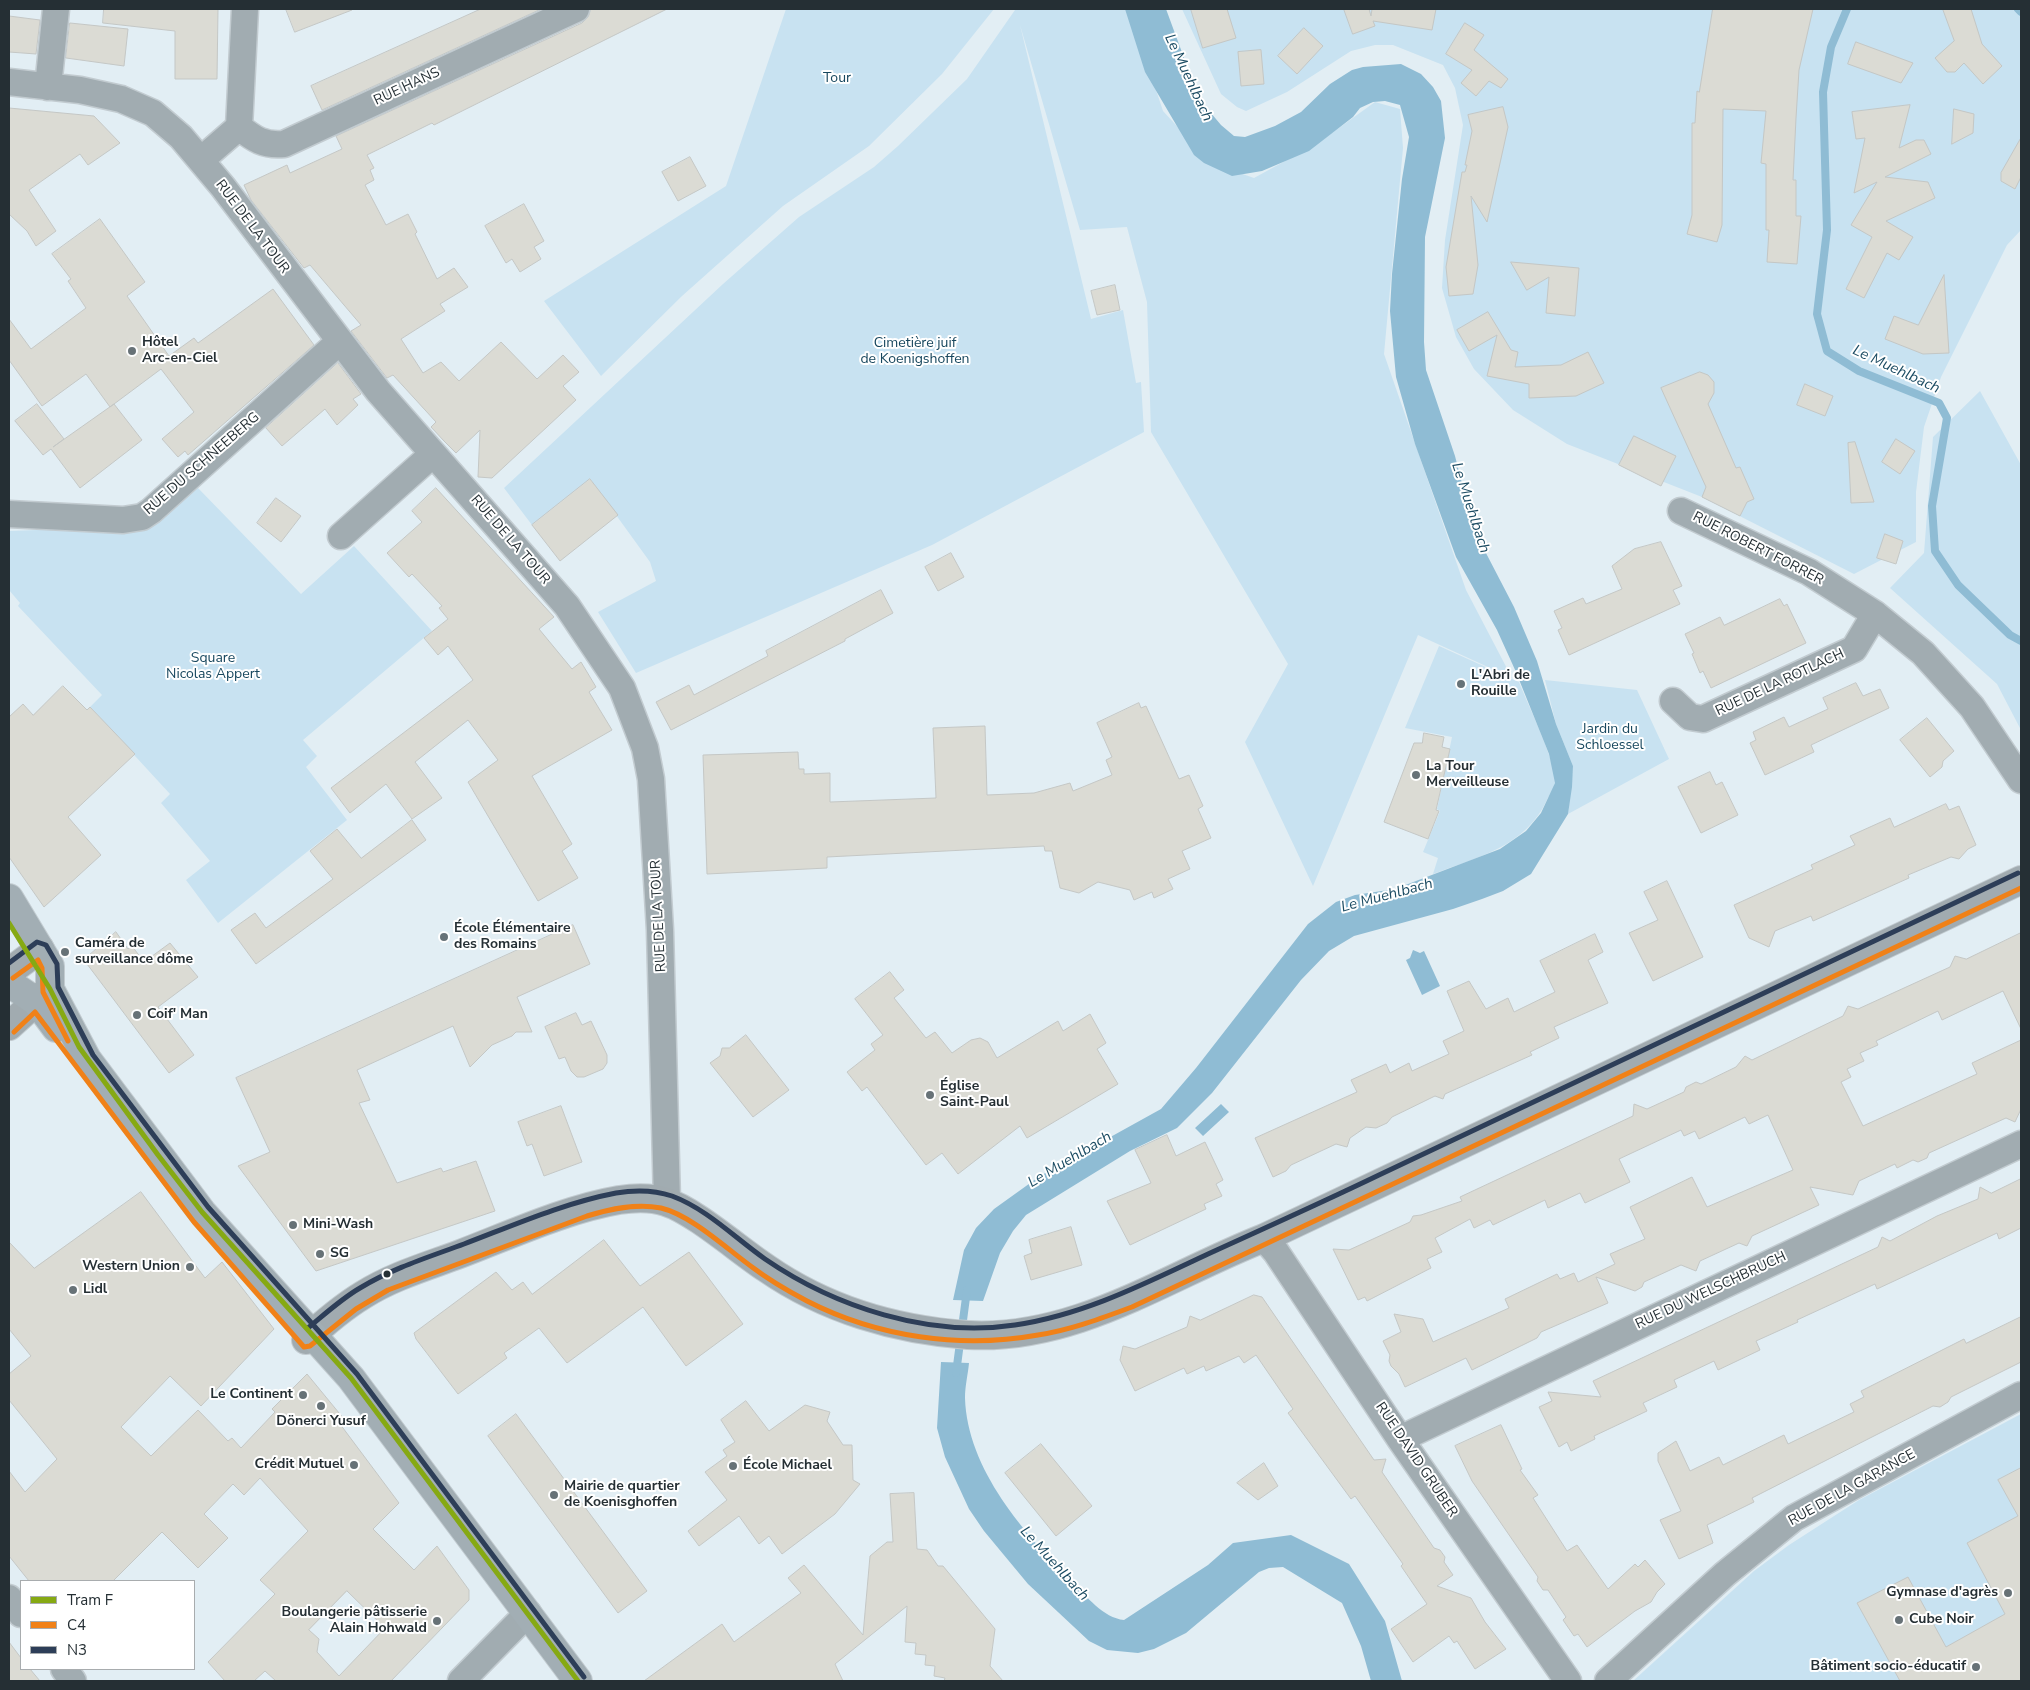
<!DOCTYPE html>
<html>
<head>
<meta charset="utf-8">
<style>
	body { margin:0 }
	#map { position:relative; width:2030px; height:1690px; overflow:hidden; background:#e2eef4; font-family:"Nunito Sans",sans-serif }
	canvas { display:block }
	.frame { position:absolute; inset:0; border:10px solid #252f34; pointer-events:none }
	.legend { position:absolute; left:20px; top:1580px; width:175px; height:90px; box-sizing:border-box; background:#fff; border:1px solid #a8acae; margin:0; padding:6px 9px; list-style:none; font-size:15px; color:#252f34 }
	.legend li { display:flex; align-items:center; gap:10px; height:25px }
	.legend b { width:25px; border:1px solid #a8acae }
</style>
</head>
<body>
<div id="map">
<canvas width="2030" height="1690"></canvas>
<div class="frame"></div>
<ul class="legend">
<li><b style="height:6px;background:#86a913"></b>Tram F</li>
<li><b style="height:6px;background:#f08118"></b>C4</li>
<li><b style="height:6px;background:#2d3e58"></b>N3</li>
</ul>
</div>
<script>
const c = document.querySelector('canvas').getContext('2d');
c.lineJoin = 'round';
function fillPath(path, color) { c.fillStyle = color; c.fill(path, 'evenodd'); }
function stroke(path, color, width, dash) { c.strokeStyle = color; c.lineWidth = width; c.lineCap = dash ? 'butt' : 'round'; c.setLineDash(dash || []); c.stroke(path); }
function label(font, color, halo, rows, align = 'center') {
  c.font = font + ' "Nunito Sans",sans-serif'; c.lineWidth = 4; c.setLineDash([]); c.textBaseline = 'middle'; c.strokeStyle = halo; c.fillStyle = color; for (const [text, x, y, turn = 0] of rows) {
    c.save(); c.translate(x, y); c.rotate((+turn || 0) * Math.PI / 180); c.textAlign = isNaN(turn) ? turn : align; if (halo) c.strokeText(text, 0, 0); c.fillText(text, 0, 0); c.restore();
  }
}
fillPath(new Path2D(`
	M786 9H994L942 74 869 146 783 206 682 296 601 376 544 301 726 186Z
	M1129 9 1163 111 1211 163 1254 178 1318 143 1375 102 1400 109 1403 148 1384 354 1466 590 1512 678 1418 635 1313 886 1245 742 1288 664 1151 432 1147 302 1127 227 1080 230 1020 25 1091 319 1123 310 1136 383 1141 382 1144 432 932 545 636 673 598 612 656 581 650 562 590 479 532 525 504 488 723 284 799 217 874 167 898 146 967 79 1015 10Z
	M1182 9H2021V230L2007 245 1941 377 1924 427 1916 492V542L1854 574 1702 497 1567 444 1513 410 1474 369 1456 337 1442 288 1445 240 1463 125 1455 88 1443 65 1393 45H1375L1351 51 1287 92 1246 111 1237 107 1221 94Z
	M1980 391 2021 465V730L1997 684 1890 588 1924 553 1933 437Z
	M198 488 301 594 354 546 432 631 303 740 317 756 306 767 347 820 218 923 186 880 210 861 161 803 170 794 90 707 102 695 18 606 20 603 9 590V531L152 526Z
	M1439 646 1519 682C1527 703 1557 764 1555 782 1555 788 1549 795 1547 800 1525 847 1478 857 1433 874L1438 858 1423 852 1440 811 1437 809 1452 737 1405 728Z
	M1545 680 1637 690 1669 759 1568 814 1573 766 1556 724Z
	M2021 1414V1681H1633L1754 1571 1789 1545 1859 1500Z`), '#c8e2f1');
fillPath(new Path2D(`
	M1125 9H1166L1187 66 1205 106 1221 125 1234 136 1245 137 1275 126 1301 112 1330 84 1352 70 1363 67 1401 64 1421 74 1433 87 1441 101 1445 138 1425 237 1424 342 1426 370 1455 456 1474 530 1514 607 1537 661 1556 724 1573 766 1572 787 1568 814 1531 874 1503 891 1482 899 1453 909 1354 936 1329 951 1301 980 1212 1093 1177 1128 1130 1151 1026 1215 1013 1231 1000 1253 983 1301 953 1300 964 1250 976 1228 994 1209 1040 1176 1161 1109 1196 1068 1308 924 1336 902 1355 895 1395 889 1500 849 1526 831 1541 813 1555 783 1549 754 1516 672 1497 630 1456 557 1415 444 1396 377 1390 311 1392 274 1402 179 1409 137 1400 105 1385 101 1373 102 1360 108 1353 117 1309 151 1262 171 1232 176 1204 163 1194 155 1145 72Z
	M1413 950 1420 953 1424 951 1440 986 1422 995 1406 960 1410 958Z
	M1221 1104 1229 1112 1203 1136 1195 1128Z
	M941 1362 969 1363C968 1374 965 1386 965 1398 967 1469 1025 1535 1073 1582 1086 1596 1103 1618 1124 1620L1208 1565 1233 1543 1291 1535 1349 1564 1385 1621 1402 1681H1371L1361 1646 1342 1603 1283 1567 1269 1568 1259 1572 1186 1633 1154 1649 1138 1653 1107 1650 1089 1641 1028 1584 984 1531 969 1509 945 1457 937 1428Z`), '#8fbcd4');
stroke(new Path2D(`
	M1847 9 1831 47 1823 92 1827 230 1817 314 1827 351 1859 371 1939 403 1947 418 1932 506 1935 551 1958 585 2010 635 2021 641
	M2018 9 2021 12
	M956 1373 967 1290`), '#8fbcd4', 8);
const building = new Path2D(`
	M104 9H218L217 79H175V31L103 23Z
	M286 9H352V10L295 32Z
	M481 9H541L322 110 311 86Z
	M591 9H667L434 125 432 123 367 155 374 168 370 170 374 180 365 185 386 225 408 214 417 232 415 234 437 279 454 268 468 287 440 304 445 311 401 339 423 373 441 362 459 381 501 342 537 379 563 355 579 372 563 386 576 400 492 478 478 477 480 430 456 453 444 441 431 427 436 422 393 375 387 378 351 331 361 325 310 265 304 268 251 200 244 185 287 165 290 173 342 149 336 136 582 23 588 17Z
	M1191 9H1227L1236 38 1203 48Z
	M1344 9H1369L1371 16 1372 9H1436L1432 30 1373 21 1375 26 1353 34Z
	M1713 9H1813L1799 70 1796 118 1793 180H1796V216H1801L1797 264 1767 262 1769 230H1766V164L1761 163 1766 111 1723 109 1722 225 1717 242 1687 234 1692 215V123H1695L1697 91 1699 92Z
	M1943 9H1971L1982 44 2002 66 1983 84 1964 63 1955 72H1947L1935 58 1954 41Z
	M9 16 40 20 36 54 9 52Z
	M70 23 128 29 124 66 66 58Z
	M1465 23 1484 35 1474 50 1508 79 1501 88 1489 81 1476 96 1461 83 1472 70 1446 54Z
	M1304 28 1323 46 1297 74 1278 56Z
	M1856 42 1913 63 1901 83 1848 64Z
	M1261 50 1264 84 1241 86 1238 52Z
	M1910 105 1899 148 1916 140H1924L1931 154 1885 177 1928 182 1935 198 1886 221 1913 237 1899 260 1887 253 1864 298 1846 289 1872 237 1851 225 1877 182 1854 193 1865 138 1856 139 1852 112Z
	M1503 107 1508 127 1487 222 1471 196 1478 265 1473 294 1449 296 1446 267 1462 172H1465L1467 165H1465L1472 131 1468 115Z
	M9 108 94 116 120 143 88 165 80 154 29 190 56 231 36 246 27 231 9 214Z
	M1954 109 1974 114 1973 133 1952 144Z
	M2021 138V177L2015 189 2001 181V173Z
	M690 157 706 186 678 201 662 172Z
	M524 204 544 241 534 247 541 259 520 272 512 259 506 263 485 226Z
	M100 219 145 282 127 296 169 356 194 338 198 343 273 289 314 345 188 455 185 451 178 457 162 439 194 412 161 369 110 407 86 374 42 406 9 360V319L31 349 86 308 68 281 71 279 52 254Z
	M1511 262 1579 268 1575 316 1546 313 1549 277 1527 290Z
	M1944 275 1949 353 1923 354 1885 339 1894 316 1918 325Z
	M1115 285 1120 310 1097 315 1091 291Z
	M1488 312 1511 350 1518 352 1515 367 1561 365 1588 352 1604 383 1576 396 1529 398V384L1487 376 1497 335 1469 351 1457 330Z
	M338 363 361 394 353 399 358 405 337 425 325 409 282 446 266 428Z
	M1700 372 1708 375 1714 382V393L1708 404 1736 468 1740 467 1754 499 1747 502 1740 516 1702 497 1706 487 1661 388Z
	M1805 384 1833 396 1825 416 1797 405Z
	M37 404 64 439 53 447 114 404 142 440 80 488 51 449 43 455 15 421Z
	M1634 436 1676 456 1661 486 1619 465Z
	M1896 439 1915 451 1900 474 1882 462Z
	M1855 442 1874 502 1851 503 1848 443Z
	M590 479 618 515 560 561 532 525Z
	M436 488 554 617 539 629 572 669 581 662 596 687 589 692 612 730 532 776 572 844 562 851 578 878 538 901 468 782 498 760 468 720 415 762 442 798 412 819 386 784 350 813 331 788 473 680 448 646 438 655 424 638 448 619 439 608 442 606 412 574 409 577 387 553 422 522 412 511Z
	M276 498 301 516 281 542 257 523Z
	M1885 534 1903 541 1896 564 1877 558Z
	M1661 542 1682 586 1673 590 1680 604 1569 655 1558 630 1562 628 1554 611 1583 598 1586 604 1622 589 1612 566 1634 549Z
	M951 553 964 577 938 591 925 567Z
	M881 590 893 613 845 639V641L671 730 656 702 689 685 694 695 768 656 766 651Z
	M1780 599 1784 606 1787 604 1806 643 1711 688 1703 671 1700 673 1692 654 1694 653 1685 634 1720 617 1724 625Z
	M1856 683 1863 696 1880 689 1889 708 1811 745 1814 752 1765 775 1750 743 1756 740 1753 732 1784 717 1789 727 1828 709 1823 698Z
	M63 686 87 710 90 707 135 754 68 817 101 855 44 907 9 857V717L23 704 33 715Z
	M1139 703 1141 708 1146 706 1179 779 1189 775 1203 806 1198 809 1211 838 1182 851 1190 869 1168 879 1173 889 1154 898 1152 892 1134 900 1130 890 1098 882 1079 893 1060 888 1052 851H1045L1044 846 827 857V868L707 874 703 755 798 752 799 769H804V774L830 773V802L936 798 933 728 985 726 987 795 1034 793 1070 783 1073 791 1112 775 1106 760 1112 757 1097 723Z
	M1927 718 1954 751 1943 761 1942 767 1930 777 1900 740Z
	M1424 733 1444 737 1442 747 1450 749 1436 810 1439 811 1428 839 1384 822 1414 743H1422Z
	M1710 772 1716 785 1722 782 1738 815 1701 833 1678 787Z
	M1946 804 1949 810 1959 806 1976 845 1968 849 1959 859 1951 857 1908 875 1909 878 1813 921 1811 916 1775 931 1769 947 1749 938 1734 905 1813 869 1811 865 1855 845 1850 836 1890 818 1894 827Z
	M412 820 426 840 256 964 231 930 255 913 266 928 333 879 310 851 337 829 361 858Z
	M1667 881 1703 957 1653 981 1629 933 1658 920 1644 892Z
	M573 925 590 964 517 997 532 1032H516L512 1036 492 1045 470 1067 453 1026 357 1070 370 1100 359 1103 397 1183 441 1168 443 1172 476 1161 495 1211 316 1271 238 1166 270 1152 236 1078Z
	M116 932 128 949 132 946 144 962 170 943 198 977 158 1007 194 1055 169 1073 84 960Z
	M2021 933V1029L2003 991 1942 1020 1938 1011 1876 1041 1878 1045 1860 1053 1864 1061 1847 1069 1851 1077 1841 1082 1863 1126 1977 1074 1972 1063 2021 1040V1109L2015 1122 2006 1118 1929 1153 1927 1158 1918 1162 1913 1160 1897 1168 1895 1164 1859 1181 1853 1195 1810 1187 1819 1205 1752 1236 1747 1246 1739 1243 1700 1261 1696 1271 1681 1265 1644 1282 1642 1287 1635 1291 1596 1277 1608 1303 1541 1332 1537 1338 1472 1370 1466 1358 1405 1387 1399 1374 1391 1366 1389 1361 1390 1355 1383 1341 1401 1332 1394 1314 1423 1319 1433 1342 1509 1308 1505 1299 1557 1274 1560 1279 1574 1273 1578 1282 1615 1264 1610 1254 1645 1239 1630 1207 1692 1177 1707 1207 1793 1170 1768 1115 1749 1124 1745 1117 1699 1139 1695 1131 1684 1136 1681 1130 1619 1159 1630 1182 1585 1203 1580 1193 1548 1208 1545 1200 1493 1225 1490 1220 1474 1228 1470 1219 1435 1238 1442 1252 1427 1259 1431 1268 1367 1301 1365 1297 1358 1300 1333 1249 1349 1250 1410 1222 1413 1216 1421 1215 1462 1201 1460 1197 1633 1116 1634 1104 1647 1109 1684 1092 1686 1087 1696 1082 1701 1084 1736 1067 1745 1056 1752 1060 1843 1016 1848 1006 1858 1009 1950 967 1955 956 1966 959Z
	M1595 934 1603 952 1588 960 1608 1003 1554 1027 1559 1038 1530 1052 1532 1055 1445 1094 1443 1099 1435 1096 1392 1117 1387 1123 1376 1128 1366 1127 1350 1138 1347 1147 1336 1144 1291 1165 1286 1171 1273 1177 1255 1138 1357 1092 1351 1080 1386 1064 1390 1073 1409 1063 1412 1071 1449 1054 1443 1041 1464 1031 1447 991 1469 981 1486 1009 1508 998 1514 1012 1555 992 1540 961Z
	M890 972 904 990 894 998 926 1038 935 1032 952 1053 971 1040 980 1038 988 1042 997 1058 1058 1021 1063 1031 1090 1014 1106 1043 1097 1049 1118 1084 1027 1138 1020 1126 958 1174 942 1153 926 1165 867 1087 862 1091 847 1072 875 1050 871 1044 883 1035 855 999Z
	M576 1013 582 1025 591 1021 607 1055V1063L603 1069 584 1077H577L571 1071 565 1057 559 1059 545 1027Z
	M746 1035 789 1090 753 1117 710 1063 720 1056 722 1048H729Z
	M561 1106 582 1162 544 1176 532 1144 527 1146 518 1122Z
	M1167 1135 1176 1156 1205 1142 1223 1180 1216 1184 1222 1196 1204 1204 1206 1209 1130 1245 1107 1201 1151 1183 1135 1150Z
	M2021 1179V1228L1999 1239 1997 1233 1877 1289 1875 1284 1797 1320 1798 1322 1756 1341 1760 1350 1718 1370 1714 1361 1674 1380 1677 1387 1643 1403 1647 1411 1594 1436 1595 1439 1571 1451 1567 1442 1559 1447 1539 1407 1552 1401 1548 1392 1601 1397 1593 1381 1878 1247 1882 1237 1890 1241 1937 1216 1978 1199 1980 1187 1991 1193Z
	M141 1192 205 1278 222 1262 274 1329 201 1406 170 1376 121 1427 151 1456 198 1410 228 1441 232 1438 241 1448 275 1412 272 1409 307 1374 344 1419 340 1424 399 1503 373 1529 414 1570 437 1546 469 1590V1600L391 1681H276L265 1671 254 1681H225L208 1662 275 1594 260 1580 308 1531 260 1478 244 1495 233 1484 204 1514 228 1538 198 1568 162 1532 113 1581H29L9 1556V1471L25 1492 57 1459 9 1400V1374L31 1356 9 1329V1242L34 1268ZM347 1591 385 1628 339 1676 317 1652 319 1639 309 1630Z
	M1071 1227 1082 1265 1031 1280 1024 1256 1032 1253 1029 1240Z
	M604 1240 640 1286 689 1252 743 1324 686 1366 643 1307 567 1363 539 1328 504 1353 507 1358 458 1394 416 1339 414 1333 496 1272 512 1290 523 1282 532 1294Z
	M1254 1295 1262 1297 1374 1460 1386 1459 1382 1472 1434 1548 1440 1550 1445 1557 1444 1562 1453 1575 1437 1586 1471 1598 1485 1622 1506 1649 1475 1669 1457 1641 1454 1643 1449 1636 1413 1662 1391 1629 1427 1604 1401 1566 1403 1564 1355 1496 1351 1499 1288 1413 1293 1409 1256 1355 1244 1363 1239 1356 1206 1371 1204 1366 1187 1374 1184 1368 1135 1391 1120 1360 1123 1346 1135 1349 1187 1327 1190 1316 1200 1320Z
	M2021 1317V1362L1951 1397 1948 1402 1940 1407 1933 1406 1752 1498 1754 1502 1707 1525 1713 1543 1679 1559 1660 1520 1681 1511 1658 1461V1453L1676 1441 1690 1471 1719 1457 1723 1465 1784 1435 1788 1444 1854 1412 1850 1404 1864 1397 1861 1391 1964 1339 1966 1343Z
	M746 1401 769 1431 805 1405 830 1412 827 1421 843 1445H852L853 1480 860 1484 835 1514 782 1554 769 1536 759 1544 739 1516 699 1546 688 1531 727 1500 705 1472 727 1456 723 1450 735 1442 721 1420Z
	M516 1414 647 1591 618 1613 488 1436Z
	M1501 1425 1522 1469 1520 1470 1538 1495 1533 1498 1567 1551 1577 1545 1608 1589 1635 1564 1638 1567 1645 1560 1665 1584 1657 1592 1651 1602 1635 1611 1587 1647 1578 1634 1574 1636 1563 1620 1566 1617 1548 1590H1543L1537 1581 1538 1577 1472 1481 1455 1446Z
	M1041 1444 1092 1506 1056 1536 1005 1473Z
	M1264 1463 1278 1486 1258 1500 1237 1483Z
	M2021 1468V1681H1900L1857 1603 1908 1577 1946 1647 2005 1614 1967 1543 2018 1516 1998 1480Z
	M914 1493 917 1549 927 1550 938 1566H943L995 1629 990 1666 1003 1681H944L945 1678 934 1676 935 1666 925 1665 926 1655 915 1654 916 1643 905 1642 907 1606 835 1664 843 1681H644L722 1624 734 1642 801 1593 788 1578 804 1565 863 1635 870 1556 887 1542H893L890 1494Z
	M9 1642 21 1658V1669H30L40 1681H9Z`);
fillPath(building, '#dbdbd4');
stroke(building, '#c4c7c5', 1);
const street = new Path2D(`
	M9 82 80 90 121 99 153 113 181 137 223 187 378 391 567 606 622 688 645 748 651 779 660 930 667 1202
	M48 87 56 9
	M239 127C254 139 264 146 284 144L576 9
	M201 160 239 127 245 9
	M1681 511 1809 572 1875 614 1923 653 1972 707 2021 780
	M9 514 123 520 142 517 151 511 339 342
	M341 536 433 454
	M1673 701 1690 717 1703 719 1854 649 1875 614
	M1264 1238 1276 1252 1400 1439 1568 1681
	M1400 1439 2021 1144
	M9 1598 21 1614
	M64 1669 73 1681
	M461 1681 528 1613
	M1608 1681 1725 1574 1794 1518 2021 1395`);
const secondary = new Path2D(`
	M9 972 40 949
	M9 1026 50 989
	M306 1340C321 1326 345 1306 363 1295 393 1276 428 1266 460 1254 510 1235 566 1209 619 1200 633 1198 651 1197 666 1202 693 1210 740 1251 766 1268 825 1309 896 1330 968 1335 1076 1341 1167 1276 1264 1238L2021 880`);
const primary = new Path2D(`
	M9 898 50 966V989L87 1059 202 1212 351 1378 578 1681
	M9 983 36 1001 56 1028`);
stroke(street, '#c2cbd0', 29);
stroke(secondary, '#c2cbd0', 30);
stroke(primary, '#c2cbd0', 30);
stroke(street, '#a1acb1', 26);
stroke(secondary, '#a1abb0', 28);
stroke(primary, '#a2aeb4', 28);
stroke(new Path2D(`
	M13 978 38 960 42 968 43 992 68 1041
	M14 1032 35 1012 194 1222 304 1347 310 1346 356 1309 388 1290 587 1216C610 1209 636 1203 661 1208 691 1215 727 1249 752 1267 769 1280 788 1291 807 1301 877 1337 961 1349 1038 1335 1071 1330 1102 1318 1132 1307L2021 888`), '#f08118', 5);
stroke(new Path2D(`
	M9 963 37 942 46 945 57 964 58 987 93 1055 208 1207 357 1374 584 1677
	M308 1328C325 1314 341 1299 360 1288 393 1268 429 1257 464 1244 514 1225 564 1203 616 1193 634 1190 654 1190 672 1196 707 1209 735 1238 765 1259 835 1307 929 1338 1015 1325 1084 1315 1146 1283 1208 1254 1265 1228 1323 1202 1379 1175 1592 1074 1805 974 2018 873`), '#2d3e58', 5);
stroke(new Path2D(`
	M9 923 50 989 79 1047 158 1155 202 1212 351 1378 578 1681`), '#86a913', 5);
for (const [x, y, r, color] of [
	[132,351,5,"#677277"],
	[1461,684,5,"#677277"],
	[1416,775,5,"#677277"],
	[444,937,5,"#677277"],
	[65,952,5,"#677277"],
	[137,1015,5,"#677277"],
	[930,1095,5,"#677277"],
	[293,1225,5,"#677277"],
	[320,1254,5,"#677277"],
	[190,1267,5,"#677277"],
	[387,1274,4.5,"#252f34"],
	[73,1290,5,"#677277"],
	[303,1395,5,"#677277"],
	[321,1406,5,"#677277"],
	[354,1465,5,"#677277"],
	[733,1466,5,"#677277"],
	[554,1495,5,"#677277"],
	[2008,1593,5,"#677277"],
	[1899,1620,5,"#677277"],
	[437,1621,5,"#677277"],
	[1976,1667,5,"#677277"]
]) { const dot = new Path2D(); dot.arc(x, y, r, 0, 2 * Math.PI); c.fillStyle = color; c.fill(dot); stroke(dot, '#fff', 2); }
label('14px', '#17475e', '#fff', [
	["Tour",837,79],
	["Cimetière juif",915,344],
	["de Koenigshoffen",915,360],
	["Square",213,659],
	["Nicolas Appert",213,675],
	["Jardin du",1610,730],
	["Schloessel",1610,746]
]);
label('14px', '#252f34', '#fff', [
	["RUE HANS",407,87,-25],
	["RUE DE LA TOUR",252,227,53],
	["RUE DU SCHNEEBERG",202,464,-41],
	["RUE DE LA TOUR",510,540,49],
	["RUE ROBERT FORRER",1758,549,27],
	["RUE DE LA ROTLACH",1780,683,-25],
	["RUE DE LA TOUR",659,916,-93],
	["RUE DU WELSCHBRUCH",1711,1291,-25],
	["RUE DAVID GRUBER",1416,1460,56],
	["RUE DE LA GARANCE",1852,1488,-29]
]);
label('bold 14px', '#252f34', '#fff', [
	["Hôtel",142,343],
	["Arc-en-Ciel",142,359],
	["L'Abri de",1471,676],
	["Rouille",1471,692],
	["La Tour",1426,767],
	["Merveilleuse",1426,783],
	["École Élémentaire",454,929],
	["des Romains",454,945],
	["Caméra de",75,944],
	["surveillance dôme",75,960],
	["Coif' Man",147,1015],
	["Église",940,1087],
	["Saint-Paul",940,1103],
	["Mini-Wash",303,1225],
	["SG",330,1254],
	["Western Union",180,1267,"right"],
	["Lidl",83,1290],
	["Le Continent",293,1395,"right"],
	["Dönerci Yusuf",321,1422,"center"],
	["Crédit Mutuel",344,1465,"right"],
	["École Michael",743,1466],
	["Mairie de quartier",564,1487],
	["de Koenisghoffen",564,1503],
	["Gymnase d'agrès",1998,1593,"right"],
	["Boulangerie pâtisserie",427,1613,"right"],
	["Alain Hohwald",427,1629,"right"],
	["Cube Noir",1909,1620],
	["Bâtiment socio-éducatif",1966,1667,"right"]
], 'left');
label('italic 15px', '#1c4c63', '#fff', [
	["Le Muehlbach",1188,78,65],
	["Le Muehlbach",1896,370,25],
	["Le Muehlbach",1470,508,72],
	["Le Muehlbach",1387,896,-15],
	["Le Muehlbach",1070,1160,-31],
	["Le Muehlbach",1054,1564,48]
]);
</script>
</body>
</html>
